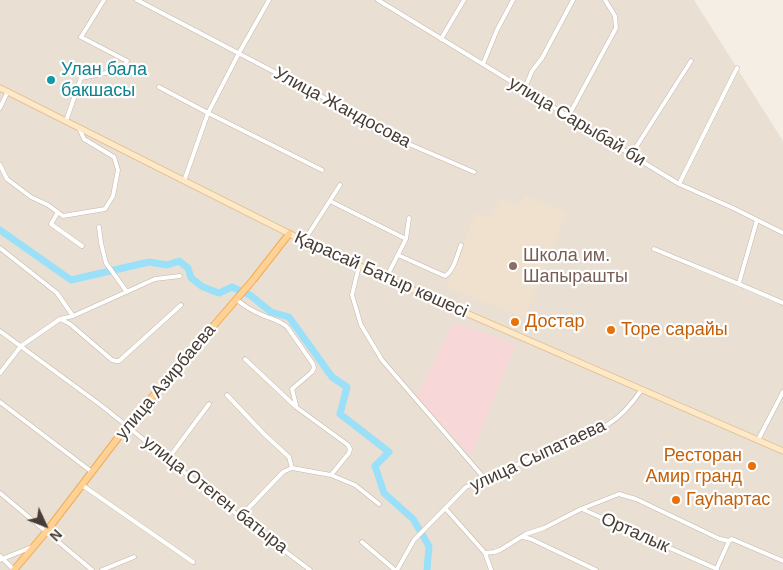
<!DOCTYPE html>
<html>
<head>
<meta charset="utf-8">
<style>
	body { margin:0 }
	#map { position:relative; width:783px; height:570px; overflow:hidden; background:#f5eee5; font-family:Helvetica,sans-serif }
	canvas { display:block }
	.north { position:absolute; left:20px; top:500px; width:50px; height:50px; -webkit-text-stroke:4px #fff; paint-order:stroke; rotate:133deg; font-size:14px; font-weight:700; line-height:20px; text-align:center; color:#483d34 }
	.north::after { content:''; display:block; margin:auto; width:18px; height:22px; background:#483d34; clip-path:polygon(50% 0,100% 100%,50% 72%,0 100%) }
</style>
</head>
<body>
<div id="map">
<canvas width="783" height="570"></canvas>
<div class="north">N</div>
</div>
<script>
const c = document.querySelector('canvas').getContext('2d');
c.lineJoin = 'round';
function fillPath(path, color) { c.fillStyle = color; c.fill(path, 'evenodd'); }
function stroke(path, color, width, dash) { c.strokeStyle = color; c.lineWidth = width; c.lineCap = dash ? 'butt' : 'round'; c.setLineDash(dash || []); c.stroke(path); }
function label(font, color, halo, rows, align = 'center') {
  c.font = font + ' Helvetica,sans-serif'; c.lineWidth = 4.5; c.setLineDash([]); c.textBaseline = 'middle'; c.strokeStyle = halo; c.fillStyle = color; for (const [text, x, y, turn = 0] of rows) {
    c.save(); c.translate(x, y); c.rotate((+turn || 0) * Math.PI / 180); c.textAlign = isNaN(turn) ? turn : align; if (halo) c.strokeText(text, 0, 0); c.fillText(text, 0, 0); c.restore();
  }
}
fillPath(new Path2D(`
	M0 0H694L783 141V570H0Z`), '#e9dfd3');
fillPath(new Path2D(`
	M525 196 567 212 525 318 446 287 476 212 490 218 500 199 519 206Z`), '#efe1cd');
fillPath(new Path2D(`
	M454 323 516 344 471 456 416 396Z`), '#f7d7d7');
stroke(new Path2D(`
	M0 230 71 280 149 262 167 265 179 261 188 268 191 278 203 287 219 293 232 287 250 295 271 312 289 317 332 377 347 387 340 414 389 452 375 466 384 493 413 519 429 546 427 570`), '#9ae0f9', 7);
const minor = new Path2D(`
	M137 0 366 120 374 129 474 172
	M378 0 679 184 733 208 783 233
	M441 39 464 0
	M483 64 497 30 513 0
	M159 87 208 113 322 170
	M524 90 532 71 542 58 573 0
	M0 108 8 91
	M568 117 616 28 615 16 605 0
	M66 121 81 78 121 70 127 61 81 37 104 0
	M631 155 691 61
	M0 165 7 179 31 197 48 205 63 216 105 209 113 196 118 170 114 157 84 139 79 128
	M184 181 208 113 239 53 269 0
	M679 184 737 68
	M330 201 406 239
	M58 212 51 224 82 246
	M99 227 101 243 106 263 127 292
	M304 241 340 185
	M0 248 57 293 73 316
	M654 249C697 267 741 284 783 303
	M398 255 445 276C454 271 457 255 461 245
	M359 266 352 295 361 325 382 360 485 479
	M386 278 406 239 409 218
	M739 283 757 220
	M236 299C243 305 251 310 260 314 270 319 281 320 288 328L313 364 314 368 312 372 292 389 296 405
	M60 319 70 324 112 360 116 361H119L181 305
	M0 331 102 406 240 517 310 570
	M0 373 21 346 60 319 73 316 155 279 180 276
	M227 395 264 434 289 457 292 468
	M0 402 92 472
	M758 440 783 392
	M168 459 209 404
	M331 475 355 485 379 504
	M82 485 193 562
	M0 493 92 570
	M445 508 485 553 491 570
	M582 509 717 569
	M240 517 283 472 292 468 331 475 349 453 350 449 348 445 296 407 245 359
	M523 537 531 539 596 570
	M362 542 395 570
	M485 553 494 552 500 550 526 534 544 528 581 509 619 494 636 499 720 539 729 541
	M0 556 14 570
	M0 560 32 547
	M102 570 134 557
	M397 570 414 540 466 487 607 425C622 416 632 404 642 389
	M716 570 729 541 732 539 783 561`);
const secondary = new Path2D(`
	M0 88 298 238 404 286 783 451`);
const primary = new Path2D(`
	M14 570 46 532 127 426 253 280 289 234`);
stroke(minor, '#c4b7aa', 5);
stroke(secondary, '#ddbe91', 7);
stroke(primary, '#f1ac56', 8);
stroke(minor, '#fff', 4);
stroke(secondary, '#ffe8c5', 5.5);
stroke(primary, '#ffd194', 6);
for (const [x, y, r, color] of [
	[51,80,5,"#0f9aa8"],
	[513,266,5,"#8d6e63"],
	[515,322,5,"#e8710a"],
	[611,330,5,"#e8710a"],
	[752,466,5,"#e8710a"],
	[676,500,5,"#e8710a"]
]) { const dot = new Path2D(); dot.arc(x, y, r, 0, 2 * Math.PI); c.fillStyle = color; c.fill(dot); stroke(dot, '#fff', 2); }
label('18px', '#0d838f', '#fff', [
	["Улан бала",61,70],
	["бакшасы",61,91]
], 'left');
label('18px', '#483d34', '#fff', [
	["Улица Жандосова",342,108,28],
	["улица Сарыбай би",577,122,31],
	["Қарасай Батыр көшесі",381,275,24],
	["улица Азирбаева",166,382,-50],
	["улица Сыпатаева",538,456,-25],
	["улица Отеген батыра",215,495,38],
	["Орталык",635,533,24]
]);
label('18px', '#785e54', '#fff', [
	["Школа им.",523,256],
	["Шапырашты",523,277]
], 'left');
label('18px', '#c56008', '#fff', [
	["Достар",525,322],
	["Торе сарайы",621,330],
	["Ресторан",742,456,"right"],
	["Амир гранд",742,477,"right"],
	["Гауhартас",686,500]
], 'left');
</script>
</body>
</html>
